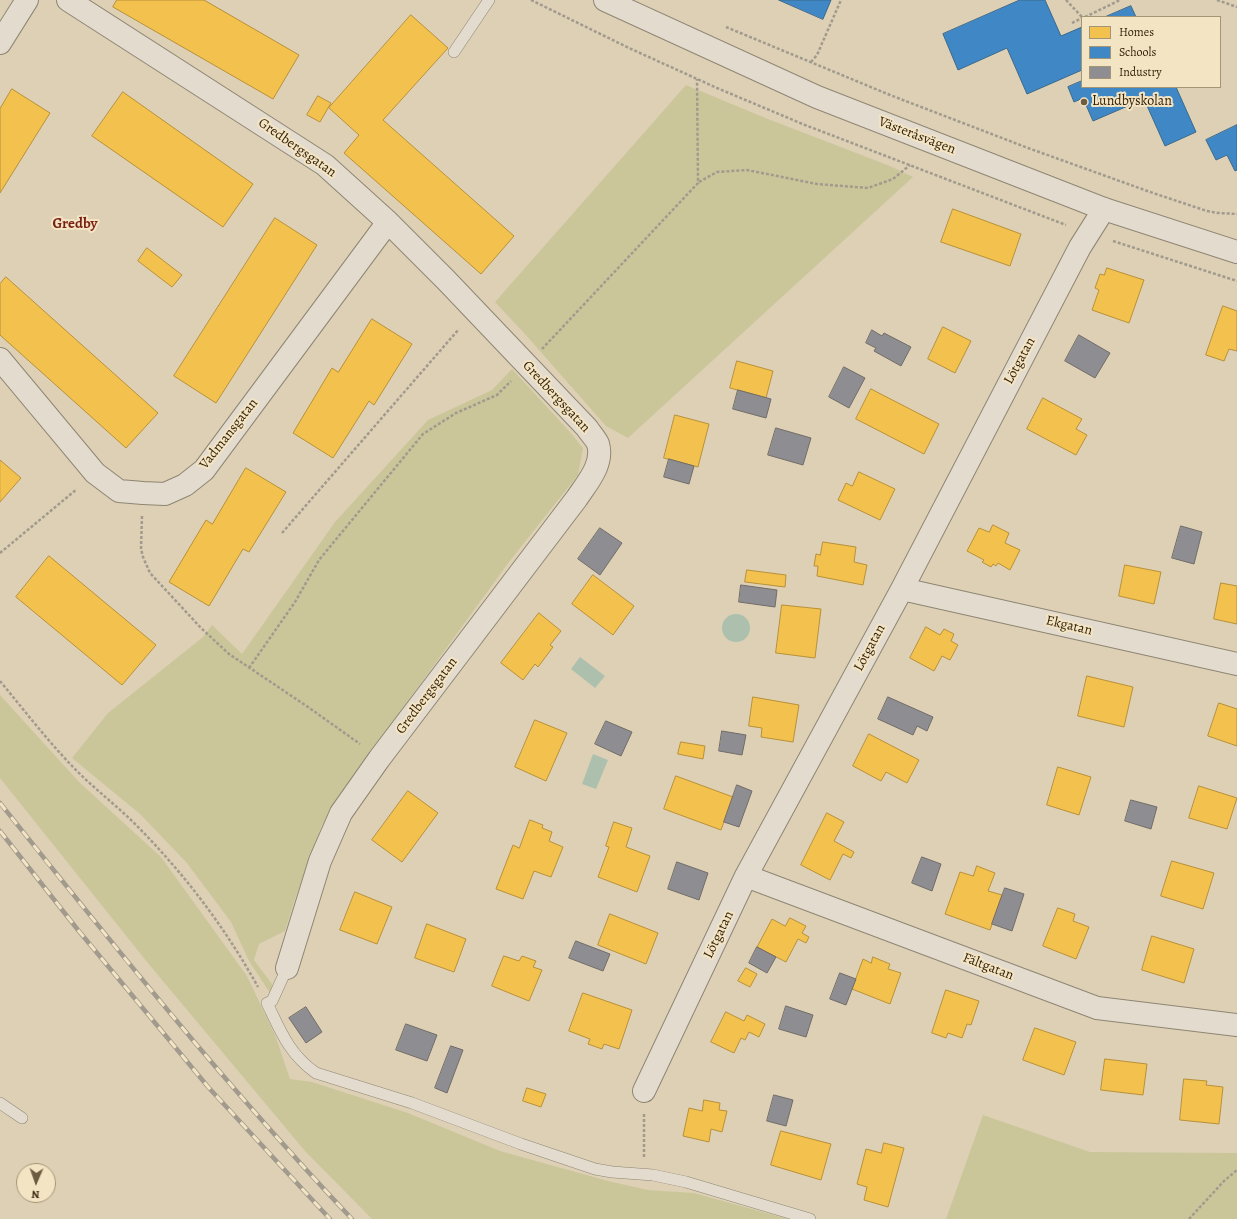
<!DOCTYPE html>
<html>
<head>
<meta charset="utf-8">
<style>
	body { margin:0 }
	#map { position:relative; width:1237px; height:1219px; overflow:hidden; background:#ddd0b5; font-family:Alegreya,serif }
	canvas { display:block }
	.legend { position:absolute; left:1081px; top:16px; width:140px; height:72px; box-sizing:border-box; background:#f3e4c4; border:1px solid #a59577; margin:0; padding:5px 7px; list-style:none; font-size:12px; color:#311e04 }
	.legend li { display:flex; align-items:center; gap:8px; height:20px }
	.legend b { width:20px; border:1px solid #a59577 }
	.north { position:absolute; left:16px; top:1163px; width:40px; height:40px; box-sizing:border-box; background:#f3e4c4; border:1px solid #a59577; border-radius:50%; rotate:182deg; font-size:11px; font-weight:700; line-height:16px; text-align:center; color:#311e04 }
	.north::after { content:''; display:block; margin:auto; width:14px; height:18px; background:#6d5c42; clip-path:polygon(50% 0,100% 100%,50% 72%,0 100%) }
</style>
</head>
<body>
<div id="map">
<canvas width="1237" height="1219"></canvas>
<ul class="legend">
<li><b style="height:11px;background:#f2c14e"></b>Homes</li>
<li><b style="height:11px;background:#3f88c5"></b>Schools</li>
<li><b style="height:11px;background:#8d8d92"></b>Industry</li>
</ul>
<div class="north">N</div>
</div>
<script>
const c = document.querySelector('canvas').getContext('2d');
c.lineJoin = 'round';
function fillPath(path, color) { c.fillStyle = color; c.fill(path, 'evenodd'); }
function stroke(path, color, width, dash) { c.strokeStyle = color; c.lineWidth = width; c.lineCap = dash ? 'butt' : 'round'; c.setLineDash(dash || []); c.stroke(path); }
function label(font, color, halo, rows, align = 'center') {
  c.font = font + ' Alegreya,serif'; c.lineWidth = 4; c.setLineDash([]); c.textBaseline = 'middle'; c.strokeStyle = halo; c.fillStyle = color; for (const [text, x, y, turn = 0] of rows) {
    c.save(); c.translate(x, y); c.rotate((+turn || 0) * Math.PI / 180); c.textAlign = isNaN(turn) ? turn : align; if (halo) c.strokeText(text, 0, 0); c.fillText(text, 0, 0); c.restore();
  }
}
fillPath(new Path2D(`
	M686 85 768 119 890 166 913 177 628 438 606 426 524 333 495 302Z
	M512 369 570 432 583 448 578 475 509 562 346 786 321 827 294 902 285 931 259 944 254 960 272 984 273 992 270 993 249 961 231 922 186 862 140 814 72 758 108 713 203 637 212 625 242 654 335 522 428 420 492 390Z
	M0 695 79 782 161 857 247 976 275 1035 290 1079 312 1082 408 1113 500 1151 608 1181 648 1190 694 1193 788 1219H372L305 1151 147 962 0 778Z
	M983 1115 1090 1152 1237 1153V1219H946Z`), '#cbc69a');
fillPath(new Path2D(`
	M722 628a14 14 0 1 1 28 0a14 14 0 1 1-28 0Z
	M580 657 605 676 595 688 571 669Z
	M593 754 608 760 596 789 582 784Z`), '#adc0ad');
const homes = new Path2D(`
	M117 0H204L299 55 273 99 113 7Z
	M411 15 448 48 383 120 514 236 481 274 344 153 359 135 329 108Z
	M12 89 50 113 0 193V109Z
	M123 92 253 184 223 227 92 136Z
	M318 96 331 103 320 122 307 115Z
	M953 209 1021 234 1010 266 941 242Z
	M275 218 317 245 216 403 174 376Z
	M147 248 182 275 172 287 138 261Z
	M1107 268 1144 280 1129 323 1092 310 1099 290 1095 288 1100 274 1104 275Z
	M6 277 158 413 126 448 0 335V284Z
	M1223 306 1237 311V351L1229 349 1224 361 1206 355Z
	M372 319 412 344 374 405 369 401 333 458 293 433 332 368 338 372Z
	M943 327 971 341 955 373 928 359Z
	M737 361 773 371 766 398 730 388Z
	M871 389 939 424 924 454 856 419Z
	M1043 398 1082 419 1076 429 1087 435 1076 455 1027 429Z
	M675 415 709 424 698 467 664 458Z
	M0 460 21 478 0 502Z
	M246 468 286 492 249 552 243 549 209 606 169 582 206 520 212 524Z
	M859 472 895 489 880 520 838 500 846 483 852 486Z
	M993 525 1009 533 1005 543 1020 550 1010 570 998 563 996 566 993 564 991 567 982 562 984 560 967 551 979 528 989 532Z
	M823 542 856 547 854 562 867 565 863 585 817 576 818 566H814L816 554 820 555Z
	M49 556 156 645 122 685 16 597Z
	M1125 565 1161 572 1154 604 1119 596Z
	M747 570 786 575 785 587 745 582Z
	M593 575 634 606 613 635 572 604Z
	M1221 583 1237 586V624L1214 619Z
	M782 605 821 609 815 658 776 653Z
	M539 613 561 631 550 645 553 647 538 667 535 664 523 680 501 663Z
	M926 627 940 635 944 629 954 634 951 641 958 645 950 660 942 656 934 671 910 658Z
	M1087 676 1133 687 1124 727 1078 716Z
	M753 697 799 705 793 742 761 737 762 728 749 726Z
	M1219 703 1237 709V746L1208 736Z
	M535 720 567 733 546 781 515 767Z
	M869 734 919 760 907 783 886 772 881 781 853 766Z
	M681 742 705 746 703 759 678 754Z
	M1058 767 1091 777 1079 815 1047 805Z
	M676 776 733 797 721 830 664 809Z
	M1199 786 1237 798 1227 829 1189 818Z
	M408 791 438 813 402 862 372 840Z
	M827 813 844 822 834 841 854 852 851 858 843 854 830 880 801 865Z
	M530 820 543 825 542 828 552 832 549 841 563 847 551 877 534 871 523 899 496 889 513 845 519 848Z
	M614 822 632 828 626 847 650 856 637 892 598 877 609 847 606 846Z
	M1172 861 1214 873 1203 909 1161 896Z
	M977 866 995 873 988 891 1002 895 990 930 945 914 960 872 973 876Z
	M355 892 392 907 377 944 340 930Z
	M1058 908 1075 914 1073 921 1089 927 1076 959 1043 946Z
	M610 914 658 933 646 964 598 945Z
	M790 918 806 926 802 933 809 937 806 943 798 939 786 962 757 947 772 919 785 926Z
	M427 924 466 939 454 972 415 958Z
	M1152 936 1194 949 1184 983 1142 970Z
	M504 956 519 961 522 956 536 961 533 967 542 970 529 1001 492 986Z
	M873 957 890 964 888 969 901 973 890 1004 852 989 863 959 871 963Z
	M746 968 757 974 750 987 738 981Z
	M946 990 979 1001 971 1025 967 1024 962 1038 948 1033 946 1038 932 1033Z
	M583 993 632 1010 619 1049 604 1044 602 1049 588 1044 590 1039 569 1031Z
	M726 1012 744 1021 747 1015 765 1024 759 1037 749 1032 745 1040 741 1038 734 1053 711 1042Z
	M1035 1028 1076 1042 1064 1075 1023 1060Z
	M1105 1059 1147 1064 1143 1095 1101 1090Z
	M1184 1079 1207 1081 1206 1085 1223 1087 1219 1124 1180 1120Z
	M527 1088 546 1094 541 1107 523 1101Z
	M704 1100 720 1103 719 1110 727 1111 722 1132 711 1129 709 1142 683 1136 689 1108 702 1111Z
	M781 1131 831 1144 821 1180 771 1165Z
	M884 1143 904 1148 888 1207 864 1200 867 1187 857 1184 866 1149 881 1153Z`);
fillPath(homes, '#f2c14e');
stroke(homes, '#b89038', 1);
const schools = new Path2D(`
	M779 0H831L823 19Z
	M1020 0H1045L1061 36 1082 27V70L1027 94 1007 48 958 70 943 34Z
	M1131 6 1136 17H1105Z
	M1082 81V87H1176L1196 132 1165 146 1144 99 1093 121 1083 98 1074 102 1068 87Z
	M1237 125V170L1235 171 1227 155 1216 160 1206 140Z`);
fillPath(schools, '#3f88c5');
stroke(schools, '#3b688b', 1);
const industry = new Path2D(`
	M872 330 882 336 884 333 911 347 901 366 874 351 876 348 866 343Z
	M1079 335 1110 353 1095 378 1065 361Z
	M844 367 865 378 849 408 829 397Z
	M738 390 771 399 766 418 733 409Z
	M776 428 811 438 803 465 768 455Z
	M669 459 694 466 689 484 664 477Z
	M1181 526 1202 532 1194 564 1172 558Z
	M600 528 622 543 600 575 578 559Z
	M741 585 777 590 775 607 739 602Z
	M888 697 933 717 927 731 917 726 913 735 878 719Z
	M606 721 632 732 621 756 595 744Z
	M722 731 746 735 742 755 719 751Z
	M737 785 752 791 739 827 724 822Z
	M1131 800 1157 807 1151 829 1125 821Z
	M922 857 941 864 932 891 912 883Z
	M677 862 708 873 699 900 668 889Z
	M1005 888 1024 894 1012 931 992 924Z
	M576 941 610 954 603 971 569 958Z
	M757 947 776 957 767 973 749 963Z
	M840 973 856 979 846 1005 830 999Z
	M786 1006 813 1015 806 1037 779 1029Z
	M306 1007 322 1032 306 1043 289 1018Z
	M406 1024 437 1035 427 1061 396 1050Z
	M451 1046 463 1050 447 1093 435 1088Z
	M774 1095 793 1100 786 1126 767 1121Z`);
fillPath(industry, '#8d8d92');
stroke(industry, '#716c67', 1);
const service = new Path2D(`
	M454 52 489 0
	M287 968 272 1001 267 1003C281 1032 289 1054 316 1073L412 1103 521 1144 595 1169 612 1172 653 1175 686 1182 810 1219
	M0 1103 22 1118`);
const minor = new Path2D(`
	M68 0 325 165 388 222 446 280 587 428C590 433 596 439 598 444 604 464 587 483 577 498L379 759 341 813 320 861 287 968
	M0 43 27 0
	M0 359 95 473 119 491 143 493 165 494 185 485 204 470 388 222
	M902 589 1237 664
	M746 876 1097 1008 1237 1025
	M644 1091 746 876 902 589 1080 247 1104 209`);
const tertiary = new Path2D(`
	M605 0 817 97 1104 209 1237 252`);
stroke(service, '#8f8573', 12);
stroke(minor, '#8f8573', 24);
stroke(tertiary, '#8f8573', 24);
stroke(new Path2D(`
	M531 0 629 48 717 88 805 125 1066 225
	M1066 0 1082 17
	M1217 0 1237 7
	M1085 17 1120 0
	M1072 23 1082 18
	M726 27 890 95 1028 148 1153 193 1207 211 1218 213 1237 214
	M811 62 817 55 841 0
	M699 182 717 172 747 170 817 184 868 188 893 179 910 165
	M1113 241 1237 281
	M542 349 698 183 697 79
	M142 516 141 549 143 557 150 573 201 628 229 654 308 707 360 744
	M282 533 459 329
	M0 553 77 489
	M249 668 295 602 319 560 423 434 456 413 497 395 511 381
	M0 681C24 710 47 740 73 767 94 789 119 807 140 829 186 876 226 929 258 987
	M644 1114V1157
	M1189 1219 1224 1181 1237 1170`), '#a19a8d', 2.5, [3, 2]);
stroke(service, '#e3dcce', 11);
stroke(minor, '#e3dcce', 22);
stroke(tertiary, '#e3dcce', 22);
const rail = new Path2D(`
	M0 803C113 945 227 1087 352 1219
	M0 831 78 930 209 1088 330 1219`);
stroke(rail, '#a19a8d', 4.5);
stroke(rail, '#f3e4c4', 3, [9]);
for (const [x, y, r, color] of [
	[1084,102,4,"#6d5c42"]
]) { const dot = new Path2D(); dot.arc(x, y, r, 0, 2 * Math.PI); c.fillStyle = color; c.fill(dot); stroke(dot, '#f3e4c4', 1.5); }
label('14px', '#311e04', '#f3e4c4', [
	["Lundbyskolan",1092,102]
], 'left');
label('14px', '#311e04', '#f3e4c4', [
	["Västeråsvägen",917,136,21],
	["Gredbergsgatan",297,148,35],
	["Lötgatan",1020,361,-62],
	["Gredbergsgatan",556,397,47],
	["Vadmansgatan",229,434,-52],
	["Ekgatan",1069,626,13],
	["Lötgatan",870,648,-62],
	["Gredbergsgatan",427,696,-53],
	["Lötgatan",719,935,-64],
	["Fältgatan",988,967,21]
]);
label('bold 15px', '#7a1f14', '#f3e4c4', [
	["Gredby",75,224]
]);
</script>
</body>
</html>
